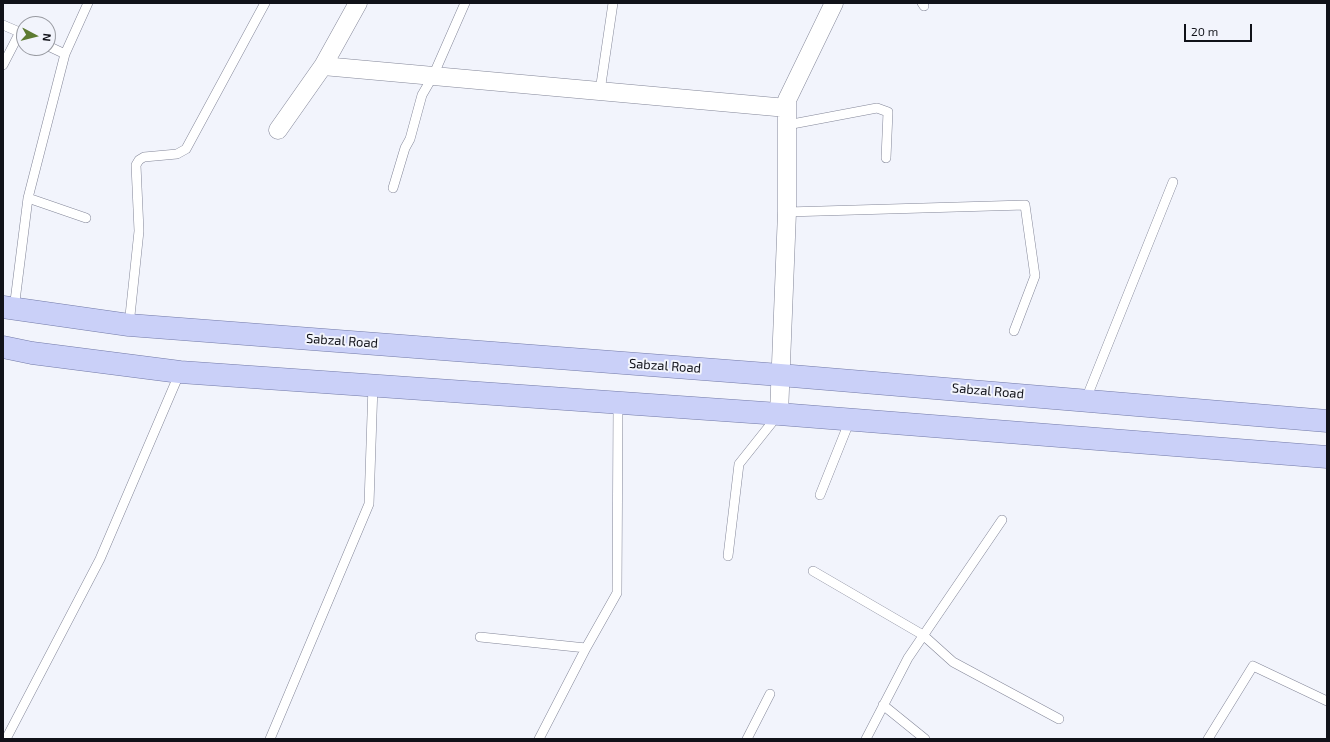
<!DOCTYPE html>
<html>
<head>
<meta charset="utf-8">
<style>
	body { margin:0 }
	#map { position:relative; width:1330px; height:742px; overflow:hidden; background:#f2f4fc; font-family:"Exo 2",sans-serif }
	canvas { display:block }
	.frame { position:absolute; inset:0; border:4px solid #111219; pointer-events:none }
	.north { position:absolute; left:16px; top:16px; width:40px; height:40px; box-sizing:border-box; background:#f2f4fc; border:1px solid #989aa1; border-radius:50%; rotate:97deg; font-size:11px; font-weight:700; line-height:16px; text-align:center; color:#111219 }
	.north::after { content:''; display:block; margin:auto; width:14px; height:18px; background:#5d7b31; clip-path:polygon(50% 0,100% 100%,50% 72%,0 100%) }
	.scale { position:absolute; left:1184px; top:24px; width:68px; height:18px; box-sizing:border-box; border:2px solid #111219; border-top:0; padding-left:5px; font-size:12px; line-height:14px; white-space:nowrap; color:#111219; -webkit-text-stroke:3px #f2f4fc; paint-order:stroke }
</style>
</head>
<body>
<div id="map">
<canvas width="1330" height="742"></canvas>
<div class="frame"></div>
<div class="north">N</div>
<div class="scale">20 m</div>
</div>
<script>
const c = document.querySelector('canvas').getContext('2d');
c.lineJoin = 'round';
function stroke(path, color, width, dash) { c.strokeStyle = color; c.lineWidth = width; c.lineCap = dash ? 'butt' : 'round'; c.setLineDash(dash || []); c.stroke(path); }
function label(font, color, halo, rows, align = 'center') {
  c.font = font + ' "Exo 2",sans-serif'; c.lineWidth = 4; c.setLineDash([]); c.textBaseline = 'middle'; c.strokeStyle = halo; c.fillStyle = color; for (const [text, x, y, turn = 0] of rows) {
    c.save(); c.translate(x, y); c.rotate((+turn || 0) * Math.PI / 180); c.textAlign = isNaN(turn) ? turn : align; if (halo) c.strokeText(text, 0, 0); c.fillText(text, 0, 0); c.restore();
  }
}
const service = new Path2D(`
	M922 3 924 6
	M3 25 24 34
	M48 46 65 54
	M3 65 20 32
	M600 91 613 3
	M787 125 877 108 888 112 886 158
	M393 188 405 148 410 139 422 95 433 76 465 3
	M28 198 86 218
	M787 212 1025 205 1035 276 1014 331
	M14 309 28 198 65 54 88 3
	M129 325 139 231 136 165 139 160 144 157 177 154 186 149 265 3
	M1086 399 1173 182
	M820 495 850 420
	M728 556 739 464 778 415
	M813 571 923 635 953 662 1059 719
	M480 637 586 648 539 739
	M586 648 617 593 618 404
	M883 705 925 739
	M6 739 100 559 180 372
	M270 739 369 504 373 385
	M747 739 770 694
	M866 739 908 658 1002 520
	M1208 739 1253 666 1327 701`);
const minor = new Path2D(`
	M323 66 787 108
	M278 130 323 66 358 3
	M779 414 787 212V100L834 3`);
const primary = new Path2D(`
	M3 307 129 325 780 375 1327 421
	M3 347 32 353 180 372 779 414 1327 457`);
stroke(service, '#838698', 10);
stroke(minor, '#838698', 19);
stroke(primary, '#7279a7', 23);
stroke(service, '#fff', 9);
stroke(minor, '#fff', 18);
stroke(primary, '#cad0f8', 22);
label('13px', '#111219', '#f2f4fc', [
	["Sabzal Road",342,341,4],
	["Sabzal Road",665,366,4],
	["Sabzal Road",988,391,5]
]);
</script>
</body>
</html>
